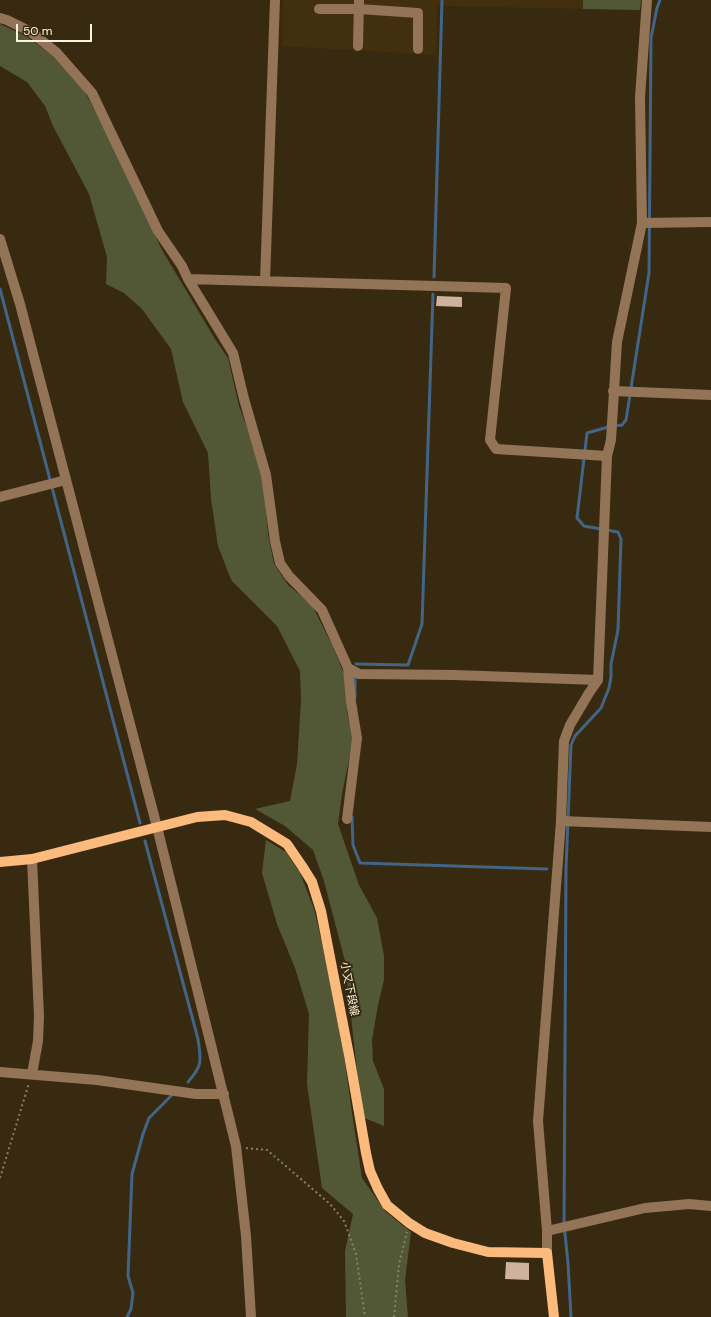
<!DOCTYPE html>
<html>
<head>
<meta charset="utf-8">
<style>
	body { margin:0 }
	#map { position:relative; width:711px; height:1317px; overflow:hidden; background:#382a10; font-family:"DM Sans",sans-serif }
	canvas { display:block }
	.scale { position:absolute; left:16px; top:24px; width:76px; height:18px; box-sizing:border-box; border:2px solid #fbf2e2; border-top:0; padding-left:5px; font-size:12px; line-height:14px; white-space:nowrap; color:#fbf2e2; -webkit-text-stroke:3px #382a10; paint-order:stroke }
</style>
</head>
<body>
<div id="map">
<canvas width="711" height="1317"></canvas>
<div class="scale">50 m</div>
</div>
<script>
const c = document.querySelector('canvas').getContext('2d');
c.lineJoin = 'round';
function fillPath(path, color) { c.fillStyle = color; c.fill(path, 'evenodd'); }
function stroke(path, color, width, dash) { c.strokeStyle = color; c.lineWidth = width; c.lineCap = dash ? 'butt' : 'round'; c.setLineDash(dash || []); c.stroke(path); }
function label(font, color, halo, rows, align = 'center') {
  c.font = font + ' "DM Sans","Noto Sans JP",sans-serif'; c.lineWidth = 4; c.setLineDash([]); c.textBaseline = 'middle'; c.strokeStyle = halo; c.fillStyle = color; for (const [text, x, y, turn = 0] of rows) {
    c.save(); c.translate(x, y); c.rotate((+turn || 0) * Math.PI / 180); c.textAlign = isNaN(turn) ? turn : align; if (halo) c.strokeText(text, 0, 0); c.fillText(text, 0, 0); c.restore();
  }
}
fillPath(new Path2D(`
	M283 0H583V9L437 6 436 55 282 46Z`), '#412f0d');
fillPath(new Path2D(`
	M583 0H641L640 10 583 9Z
	M0 24 26 36 54 57 84 90 115 150 162 250 215 339 228 358 239 406 254 446 263 480 268 534 274 564 288 585 312 605 333 647 344 674 347 712 353 740 342 794 338 824 359 885 377 918 384 956V980L378 1005 372 1040 373 1061 384 1089V1126L362 1117 345 961 324 881 313 850 285 826 255 809 290 801 297 764 301 701 300 671 277 626 232 581 230 577 218 546 211 499 208 453 183 402 171 349 142 309 124 293 106 284 107 257 89 194 53 126 45 106 27 82 0 66Z
	M266 840 286 852 300 873 314 909 338 1012 351 1106 362 1178 386 1212 411 1232 405 1280 408 1317H346L345 1251 353 1214 322 1188 307 1084 309 1014 295 968 277 924 262 873Z`), '#525836');
stroke(new Path2D(`
	M434 277 442 0
	M0 289 140 823
	M356 664 408 665 422 624 433 294
	M355 697V676
	M352 817 353 845 360 863 547 869
	M145 841 198 1039C201 1061 203 1065 188 1082
	M127 1317 131 1309 133 1293 128 1276 132 1174 143 1134 149 1118 173 1094
	M571 1317 568 1263 564 1224 566 869 571 745 575 736 601 708 609 688 611 677V664L618 630 621 539 618 532 584 526 577 518 587 433 612 426 622 425 626 420 649 273 651 38 657 8 660 0`), '#426587', 3);
fillPath(new Path2D(`
	M437 296 462 297V307L436 306Z
	M506 1262 529 1263V1280L505 1279Z`), '#cfb29d');
stroke(new Path2D(`
	M246 1148 267 1150 330 1204 344 1221 356 1254 365 1317
	M0 1178 29 1083
	M394 1317 399 1264 407 1232`), '#897d67', 2, [2, 3]);
stroke(new Path2D(`
	M319 9H359L418 13V49
	M0 18 7 20 31 32 57 53 92 93 158 231 182 266 188 279 506 288 490 440 496 449 607 456
	M358 46 359 0
	M642 223 711 222
	M0 239 20 304 157 827 236 1146 246 1236 251 1317
	M188 279 233 353 244 399 266 475 275 541 280 563 289 576 322 610 348 668 359 674 454 675 598 680
	M265 281 275 0
	M613 391 711 395
	M0 497 66 480
	M347 819 357 738 351 702 348 668
	M561 821 711 827
	M0 1072 97 1080 196 1094H224
	M32 1074 38 1041 39 1016 32 859
	M547 1231 645 1208 689 1204 711 1206
	M547 1253V1231L538 1121 561 821 564 741 570 725 589 693 598 680 607 456 611 440 617 342 642 223 640 97 647 0`), '#947457', 10);
stroke(new Path2D(`
	M0 862 32 859 197 817 225 815 251 822 287 844 302 866 312 882 321 911 349 1055 366 1153 370 1171 378 1189 387 1205 409 1223 425 1233 453 1243 488 1252 547 1253 554 1317`), '#fcbb7d', 10);
label('11px', '#fbf2e2', '#382a10', [
	["小又下段線",349,989,79]
]);
</script>
</body>
</html>
